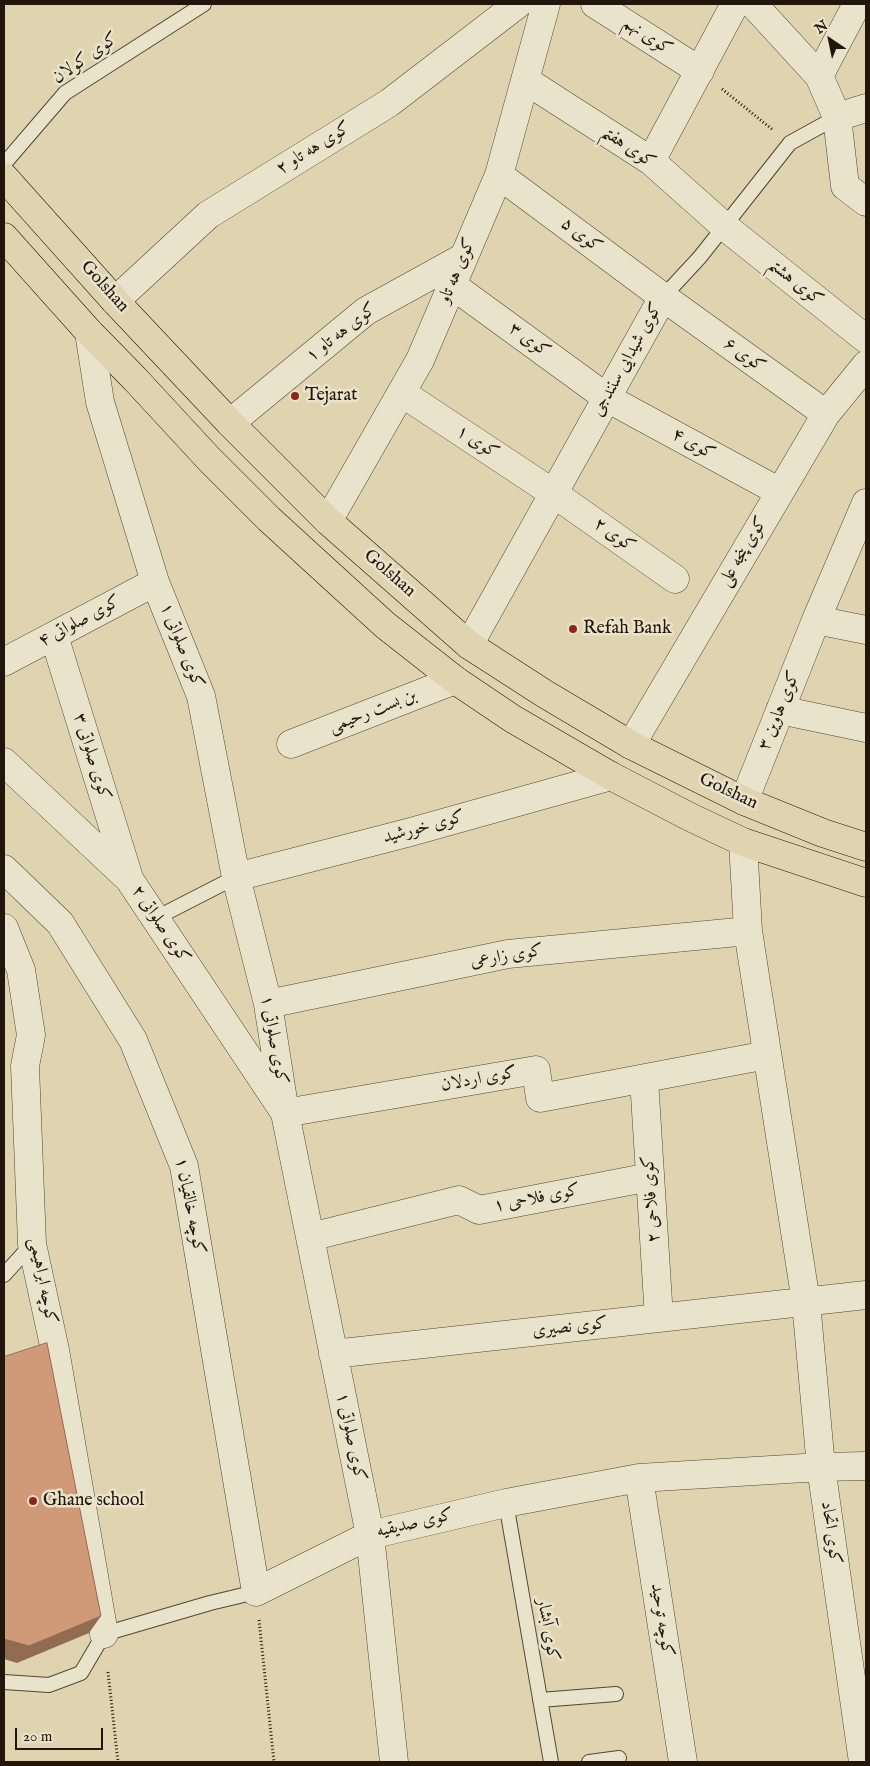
<!DOCTYPE html>
<html>
<head>
<meta charset="utf-8">
<style>
	body { margin:0 }
	#map { position:relative; width:870px; height:1766px; overflow:hidden; background:#dfd4af; font-family:"IM FELL English",serif }
	canvas { display:block }
	.frame { position:absolute; inset:0; border:5px solid #22150c; pointer-events:none }
	.north { position:absolute; left:805px; top:15px; width:50px; height:50px; -webkit-text-stroke:4px #eae3cb; paint-order:stroke; rotate:326deg; font-size:14px; font-weight:700; line-height:20px; text-align:center; color:#22150c }
	.north::after { content:''; display:block; margin:auto; width:18px; height:22px; background:#22150c; clip-path:polygon(50% 0,100% 100%,50% 72%,0 100%) }
	.scale { position:absolute; left:15px; top:1728px; width:88px; height:22px; box-sizing:border-box; border:2px solid #22150c; border-top:0; padding-left:6px; font-size:15px; line-height:18px; white-space:nowrap; color:#22150c; -webkit-text-stroke:4px #eae3cb; paint-order:stroke }
</style>
</head>
<body>
<div id="map">
<canvas width="870" height="1766"></canvas>
<div class="frame"></div>
<div class="north">N</div>
<div class="scale">20 m</div>
</div>
<script>
const c = document.querySelector('canvas').getContext('2d');
c.lineJoin = 'round';
function stroke(path, color, width, dash) { c.strokeStyle = color; c.lineWidth = width; c.lineCap = dash ? 'butt' : 'round'; c.setLineDash(dash || []); c.stroke(path); }
function fillPath(path, color) { c.fillStyle = color; c.fill(path, 'evenodd'); }
function label(font, color, halo, rows, align = 'center') {
  c.font = font + ' "IM FELL English",Amiri,serif'; c.lineWidth = 5; c.setLineDash([]); c.textBaseline = 'middle'; c.strokeStyle = halo; c.fillStyle = color; for (const [text, x, y, turn = 0] of rows) {
    c.save(); c.translate(x, y); c.rotate((+turn || 0) * Math.PI / 180); c.textAlign = isNaN(turn) ? turn : align; if (halo) c.strokeText(text, 0, 0); c.fillText(text, 0, 0); c.restore();
  }
}
const lane = new Path2D(`
	M4 164 65 93 204 4
	M663 297 700 257 790 143 837 117
	M156 918 236 877
	M4 1275 32 1244
	M506 1503 551 1762
	M4 1682 49 1685 81 1673 104 1634 210 1603 256 1592
	M540 1700 616 1694
	M589 1762 619 1758`);
const street = new Path2D(`
	M595 4 700 71
	M753 4 819 76 837 117 845 186 866 202
	M819 76 857 4
	M525 80 651 161 724 226 866 339
	M837 117 866 108
	M651 161 735 4
	M499 175 663 297 826 414
	M452 285 607 398 780 492
	M115 301 208 215 389 103 518 4
	M89 332 100 402 155 582 201 696 236 877 268 1004 285 1113 370 1535 394 1762
	M402 393 553 493 675 579
	M230 423 366 311 464 257
	M328 521 420 360 499 175 546 4
	M816 620 866 630
	M54 636 129 878
	M469 645 663 297
	M4 662 155 582
	M780 710 866 728
	M291 744 455 680
	M631 745 826 414 866 365
	M4 762 129 879 285 1113 536 1070 540 1098 767 1055
	M744 801 816 620 866 503
	M743 842 748 931 806 1302 821 1467 863 1762
	M4 869 60 923 133 1040 184 1166 256 1592 370 1535 506 1503 639 1478 821 1467 866 1466
	M236 877 407 833 611 776
	M4 928 21 970 31 1035 25 1066 32 1244 55 1350 104 1634
	M268 1004 508 954 748 931
	M644 1079 659 1318
	M310 1237 459 1200 479 1210 650 1177
	M333 1354 866 1295
	M639 1478 683 1762`);
const primary = new Path2D(`
	M4 177 115 301 230 423 328 521 469 645 545 694 631 745 744 801 823 833 866 847
	M4 237 89 332 135 379 209 459 269 519 385 625 455 680 513 719 611 776 690 817 743 842 866 883`);
stroke(lane, '#514535', 16);
stroke(street, '#514535', 29);
stroke(primary, '#22150c', 29);
stroke(new Path2D(`
	M722 89 773 130
	M259 1620 274 1762
	M108 1672 118 1762`), '#22150c', 3, [1, 2.5]);
stroke(lane, '#eae3cb', 14);
stroke(street, '#eae3cb', 28);
stroke(primary, '#dfd4af', 28);
fillPath(new Path2D(`
	M101 1616 89 1633 17 1663 4 1659V1639Z`), '#926b53');
const building = new Path2D(`
	M47 1343 101 1616 29 1646 4 1639V1357Z`);
fillPath(building, '#d09977');
stroke(building, '#926b53', 1);
for (const [x, y, r, color] of [
	[295,396,5,"#8f2418"],
	[573,629,5,"#8f2418"],
	[33,1501,5,"#8f2418"]
]) { const dot = new Path2D(); dot.arc(x, y, r, 0, 2 * Math.PI); c.fillStyle = color; c.fill(dot); stroke(dot, '#eae3cb', 2); }
label('18px', '#22150c', '#eae3cb', [
	["کوی نهم",647,37,33],
	["کوی کولان",86,59,-35],
	["کوی هفتم",628,148,34],
	["کوی هه تاو ۲",314,149,-32],
	["کوی ۵",581,236,37],
	["کوی هه تاو",458,271,-67],
	["کوی هشتم",795,283,39],
	["Golshan",104,287,48],
	["کوی هه تاو ۱",342,333,-38],
	["کوی ۳",529,341,36],
	["کوی ۶",744,356,36],
	["کوی شیدایی سنندجی",628,360,-61],
	["کوی ۱",477,443,33],
	["کوی ۴",693,445,29],
	["کوی ۲",614,536,35],
	["کوی پنجه علی",744,552,-59],
	["Golshan",389,574,41],
	["کوی صلواتی ۴",80,622,-28],
	["کوی صلواتی ۱",181,646,68],
	["کوی هاوین ۳",780,711,-68],
	["بن بست رحیمی",373,712,-21],
	["کوی صلواتی ۳",91,757,73],
	["Golshan",728,792,25],
	["کوی خورشید",424,828,-15],
	["کوی صلواتی ۲",160,925,56],
	["کوی زارعی",507,957,-9],
	["کوی صلواتی ۱",273,1040,80],
	["کوی اردلان",479,1080,-10],
	["کوی فلاحی ۱",537,1199,-11],
	["کوی فلاحی ۲",652,1199,-94],
	["کوچه خالقیان ۱",189,1206,79],
	["کوچه ابراهیمی",42,1281,79],
	["کوی نصیری",570,1328,-6],
	["کوی صلواتی ۱",350,1437,78],
	["کوی صدیقیه",415,1524,-13],
	["کوی اتحاد",830,1533,82],
	["کوچه توحید",661,1620,81],
	["کوی آبشار",547,1630,80]
]);
label('18px', '#22150c', '#eae3cb', [
	["Tejarat",305,396],
	["Refah Bank",583,629],
	["Ghane school",43,1501]
], 'left');
</script>
</body>
</html>
